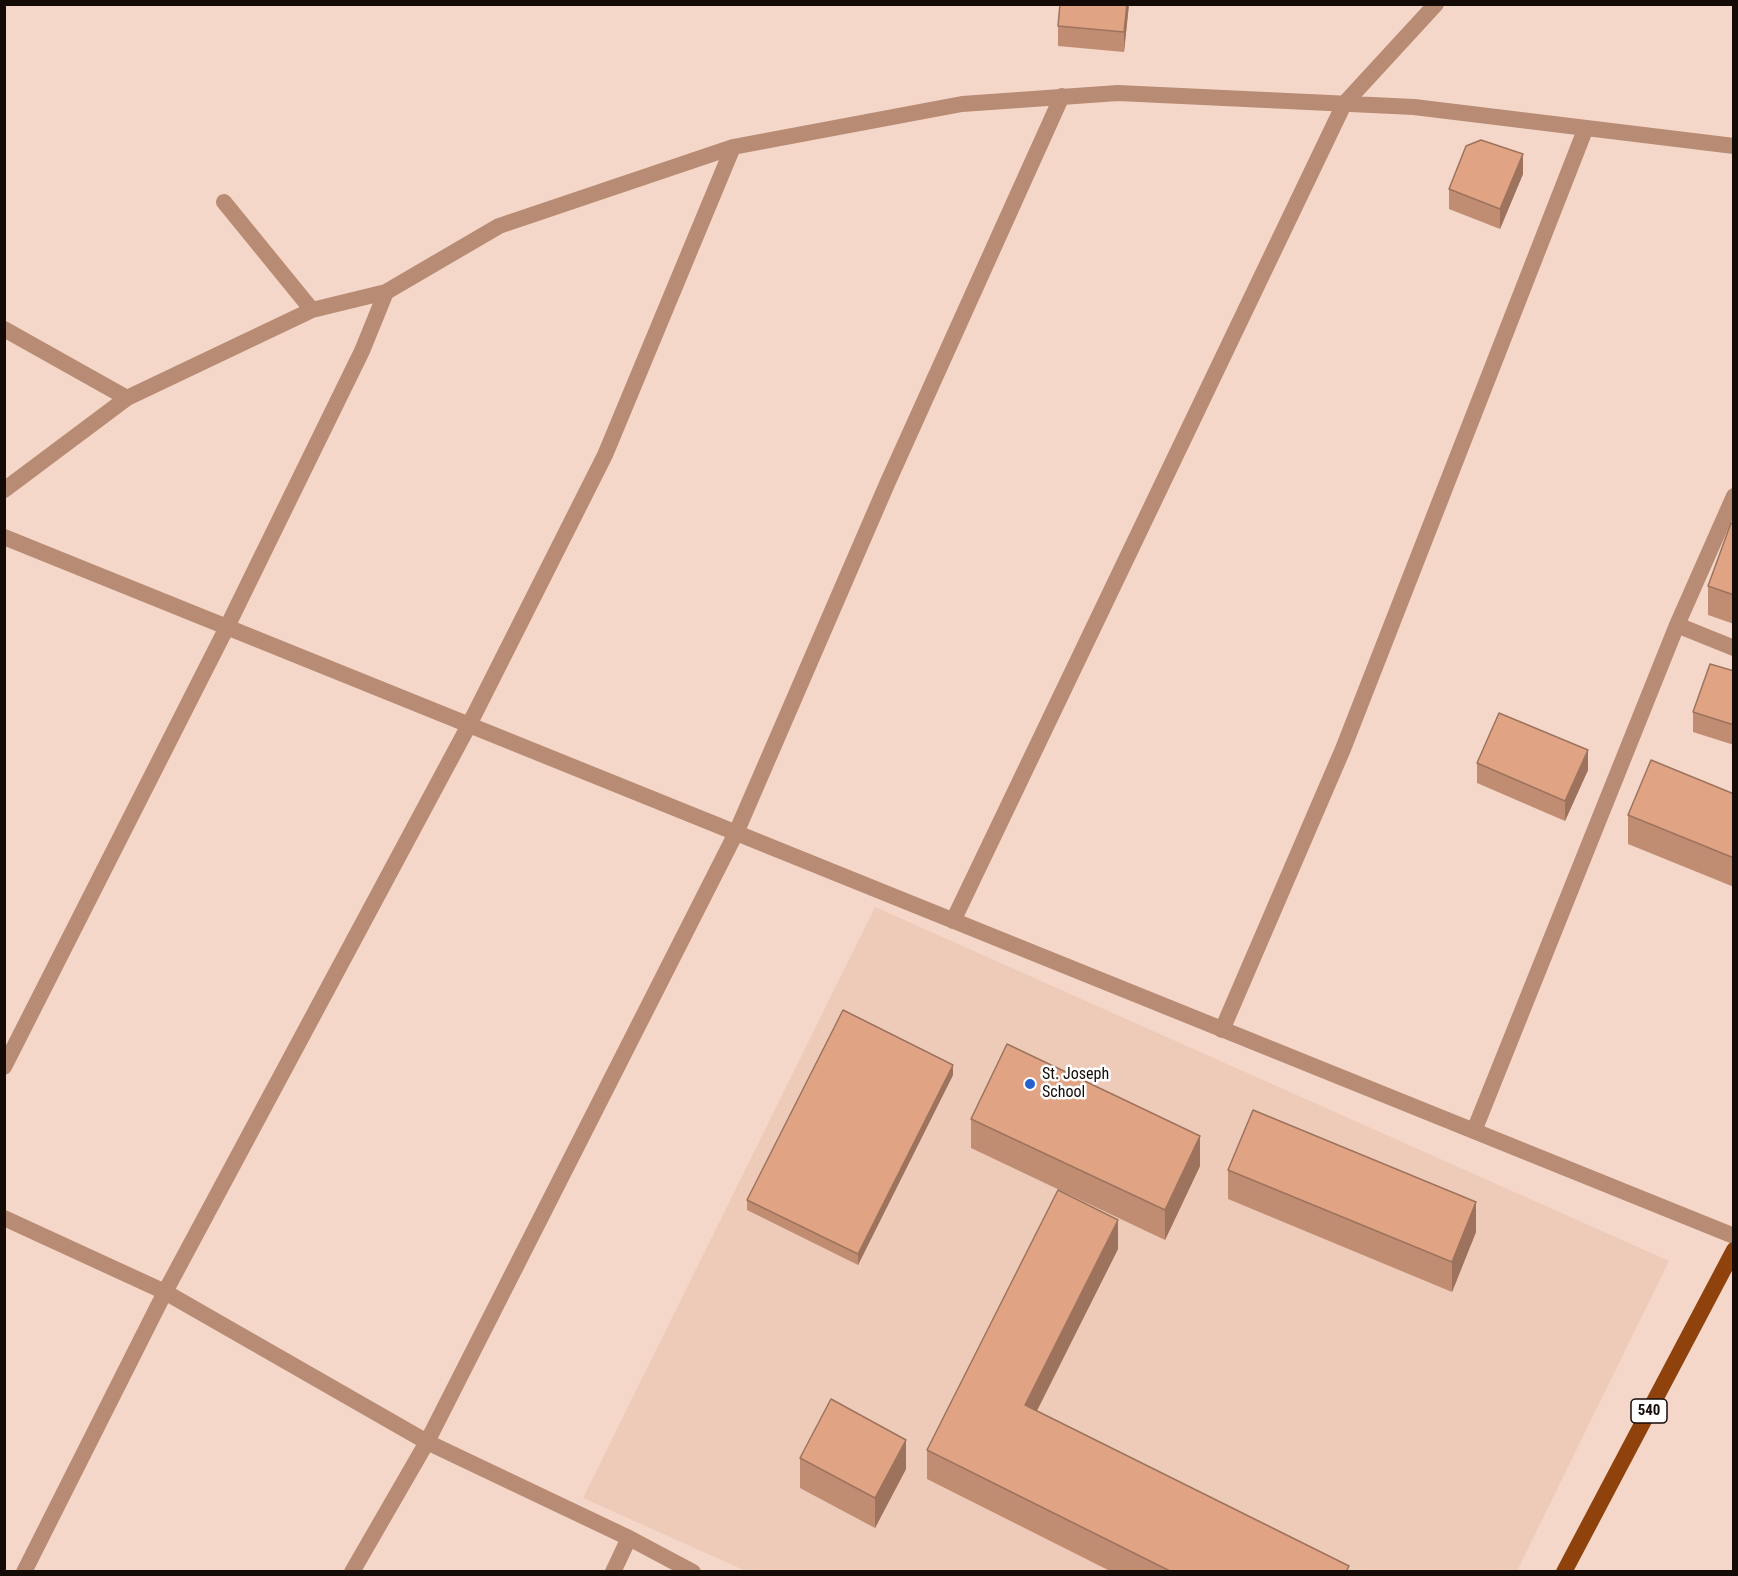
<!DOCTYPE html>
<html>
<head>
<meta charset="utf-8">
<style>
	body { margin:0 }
	#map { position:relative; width:1738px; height:1576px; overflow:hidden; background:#f4d7c9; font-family:"Roboto Condensed",sans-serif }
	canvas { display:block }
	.frame { position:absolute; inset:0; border:6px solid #140b06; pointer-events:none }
</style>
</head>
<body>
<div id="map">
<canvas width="1738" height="1576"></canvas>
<div class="frame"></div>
</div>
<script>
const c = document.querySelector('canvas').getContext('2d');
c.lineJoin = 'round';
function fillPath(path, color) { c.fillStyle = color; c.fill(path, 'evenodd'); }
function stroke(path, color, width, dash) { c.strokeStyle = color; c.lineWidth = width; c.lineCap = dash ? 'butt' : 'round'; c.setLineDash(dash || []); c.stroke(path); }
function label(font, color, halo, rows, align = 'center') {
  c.font = font + ' "Roboto Condensed",sans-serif'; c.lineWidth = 5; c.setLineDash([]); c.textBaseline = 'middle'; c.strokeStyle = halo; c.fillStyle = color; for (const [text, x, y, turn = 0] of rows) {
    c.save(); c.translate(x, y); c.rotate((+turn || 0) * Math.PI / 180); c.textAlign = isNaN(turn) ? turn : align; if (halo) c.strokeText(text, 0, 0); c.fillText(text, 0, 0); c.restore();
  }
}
fillPath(new Path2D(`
	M875 907 1669 1261 1517 1571H746L583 1498Z`), '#eecab8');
stroke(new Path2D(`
	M224 202 312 310
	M4 329 127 398
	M4 490 127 398 312 310 386 292 499 226 733 147 962 104 1118 93 1414 107 1734 146
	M4 537 1734 1236
	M1677 625 1734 648
	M953 921 1344 104 1436 4
	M1222 1030 1343 749 1585 130
	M4 1067 228 625 362 351 386 292
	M1474 1131 1677 625 1734 496
	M4 1218 165 1292 427 1442 629 1538 693 1572
	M24 1572 165 1292 469 725 605 455 733 147
	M352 1572 427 1442 736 833 887 484 1062 96
	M613 1572 629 1538`), '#b88b74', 16);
stroke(new Path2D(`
	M1564 1572 1734 1250`), '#90420c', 16);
fillPath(new Path2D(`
	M1129 4 1124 52 1058 46V26Z
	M1523 174 1500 229 1449 209V189Z
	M1734 524V624L1708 615V586Z
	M1734 671V745L1693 732V712Z
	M1477 763 1588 770 1565 821 1477 783Z
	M1734 794V887L1628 844V815Z
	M953 1075 858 1265 747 1210V1200Z
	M971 1119 1200 1166 1165 1240 971 1148Z
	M1228 1170 1476 1232 1452 1292 1228 1199Z
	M1118 1249 1037 1411 1349 1572H1112L927 1479V1450Z
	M800 1458 906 1469 875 1528 800 1488Z`), '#c18d72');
fillPath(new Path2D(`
	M1127 4H1129L1124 52V32Z
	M1523 154V174L1500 229V209Z
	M1588 750V770L1565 821V801Z
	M953 1065V1075L858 1265V1254Z
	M1200 1136V1166L1165 1240V1210Z
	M1476 1202V1232L1452 1292V1262Z
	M1118 1220V1249L1025 1434V1405Z
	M906 1440V1469L875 1528V1498Z`), '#9d735d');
const building = new Path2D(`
	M1060 4H1127L1124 32 1058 26Z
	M1481 140 1523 154 1500 209 1449 189 1466 146Z
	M1731 523 1734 524V595L1708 586Z
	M1710 664 1734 671V725L1693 712Z
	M1499 713 1588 750 1565 801 1477 763Z
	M1651 760 1734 794V858L1628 815Z
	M843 1010 953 1065 858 1254 747 1200Z
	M1007 1044 1200 1136 1165 1210 971 1119Z
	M1253 1110 1476 1202 1452 1262 1228 1170Z
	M1058 1190 1118 1220 1025 1405 1349 1566 1346 1572H1172L927 1450Z
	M831 1399 906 1440 875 1498 800 1458Z`);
fillPath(building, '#e0a485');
stroke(building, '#9d735d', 1.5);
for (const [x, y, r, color] of [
	[1030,1084,6,"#2660ce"]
]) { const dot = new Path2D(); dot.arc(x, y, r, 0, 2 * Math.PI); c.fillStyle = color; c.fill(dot); stroke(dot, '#fff', 2); }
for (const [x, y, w] of [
	[1649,1411,36]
]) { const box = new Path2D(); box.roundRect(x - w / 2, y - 12, w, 24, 4.5); c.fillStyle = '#fff'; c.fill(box); stroke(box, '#140b06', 1.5); }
label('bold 15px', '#140b06', null, [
	["540",1649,1411]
]);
label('16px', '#140b06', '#fff', [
	["St. Joseph",1042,1075],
	["School",1042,1093]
], 'left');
</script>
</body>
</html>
